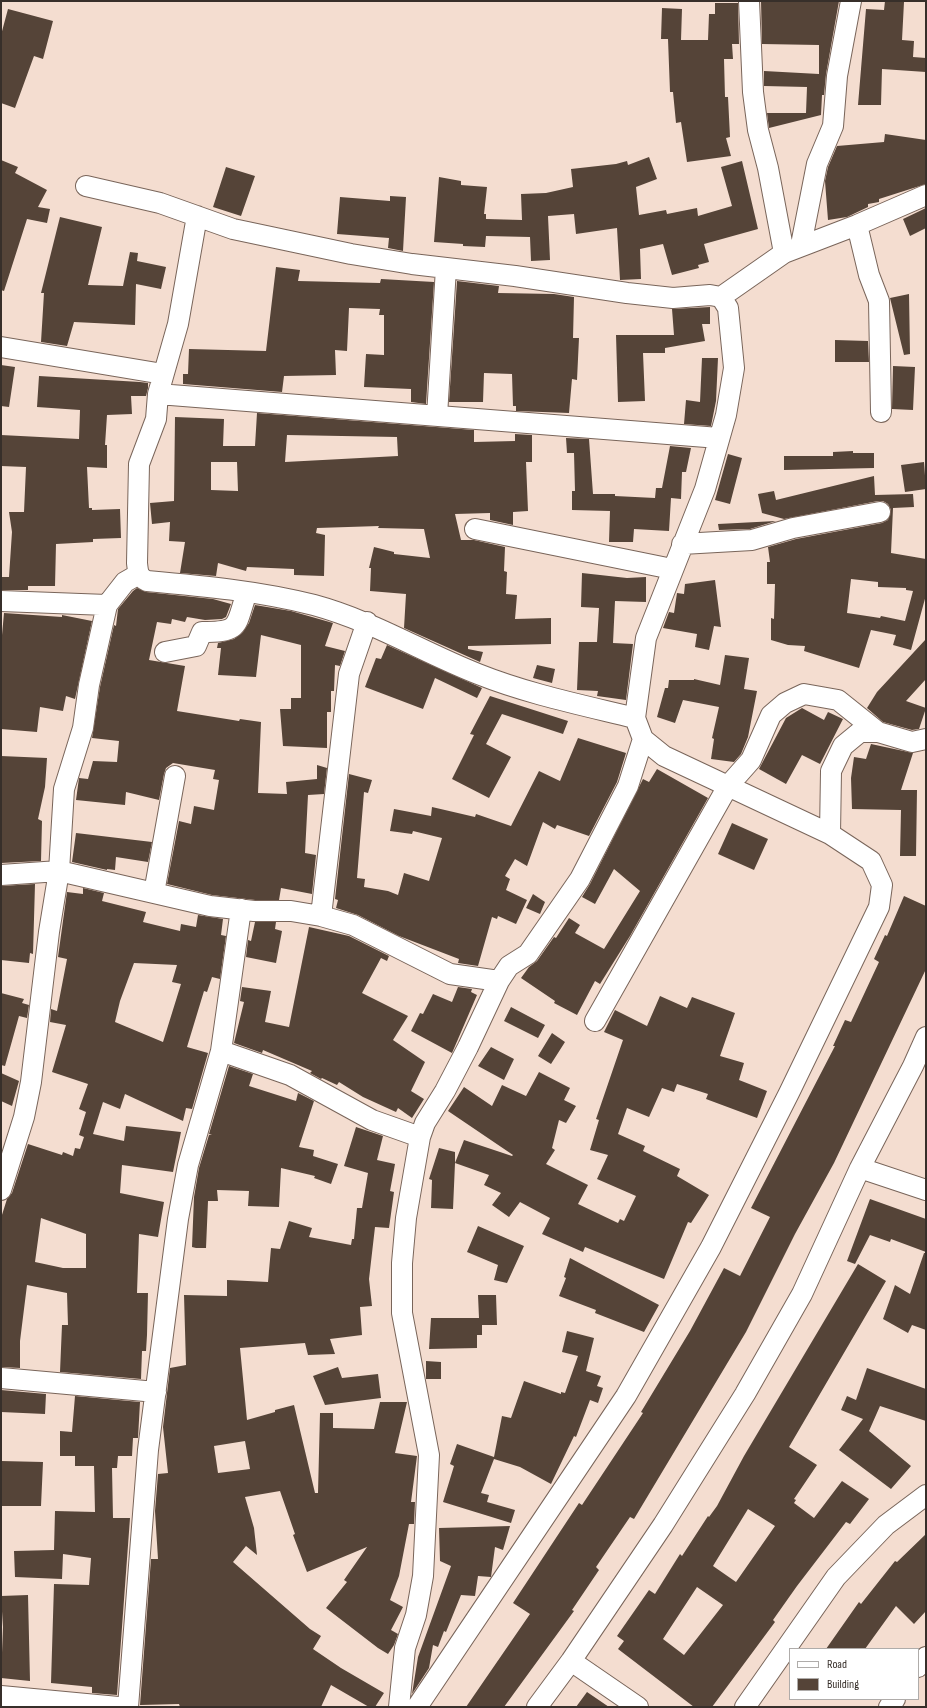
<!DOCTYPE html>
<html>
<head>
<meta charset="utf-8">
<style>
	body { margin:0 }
	#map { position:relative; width:927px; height:1708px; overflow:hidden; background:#f4ddd0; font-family:"Sofia Sans Condensed",sans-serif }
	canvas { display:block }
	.frame { position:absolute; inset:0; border:2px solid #372f2a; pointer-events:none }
	.legend { position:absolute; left:789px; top:1648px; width:130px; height:52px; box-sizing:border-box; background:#fff; border:1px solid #afacaa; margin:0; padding:5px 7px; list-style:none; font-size:12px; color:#372f2a }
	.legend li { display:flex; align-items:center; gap:8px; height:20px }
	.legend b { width:20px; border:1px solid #afacaa }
</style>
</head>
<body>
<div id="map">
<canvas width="927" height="1708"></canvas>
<div class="frame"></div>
<ul class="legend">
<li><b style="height:5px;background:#fff"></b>Road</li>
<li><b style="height:11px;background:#554438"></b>Building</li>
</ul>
</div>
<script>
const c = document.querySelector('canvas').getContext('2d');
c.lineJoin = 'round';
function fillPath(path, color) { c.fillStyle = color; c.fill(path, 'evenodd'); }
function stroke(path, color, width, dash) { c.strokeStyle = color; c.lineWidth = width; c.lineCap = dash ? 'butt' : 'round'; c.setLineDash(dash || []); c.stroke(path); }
fillPath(new Path2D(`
	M761 1H839L826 74 824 95H822L821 115 769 128 767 113H806L807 87 764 86V71L819 74V45L762 44Z
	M885 1 904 2 902 40 914 41 913 57 926 58V72L882 69 881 105H858L866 9 884 10Z
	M715 3H738L739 44H732L733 59H724L725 97H728L730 137 726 138 731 156 687 162 681 122 676 123 673 92H670L668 39H661L662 8 682 9 681 40H708L709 14H715Z
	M8 9 53 21 43 59 34 56 15 108 1 103V35Z
	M885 134 926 140V184L879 199V202L868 204V207L847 217 828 220 825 181 828 167 837 146 884 142Z
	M649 157 657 179 636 187 639 215 666 210 667 214 697 208 698 216 732 206 721 167 742 161 758 229 704 244 709 262 698 265 699 268 672 275 663 244 640 249 641 279 620 280 617 228 576 234 574 214 548 216 550 260 531 261 530 237 486 236 485 247 463 246V244L434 242 439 177 461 181V185L487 187 484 214H486V219L522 220 521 194 546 193 573 187 571 169 616 164 627 161 628 165Z
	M1 160 18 167 15 173 47 190 38 207 50 209 47 223 27 219 4 291 1 290Z
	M226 167 255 176 241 216 213 207Z
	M390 196 406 197 403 251 388 248 389 238 337 234 340 197 390 201Z
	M926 208V228L910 236 903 219Z
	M60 217 102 227 88 285 123 286 130 252 138 253 137 261 166 267 161 289 136 284 135 325 74 322 67 346 41 342 44 293H41Z
	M276 267 300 270 298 281 380 283 381 279 434 282 426 404 411 402V389L364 387 366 354 384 355V315H379L380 309 349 308 347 351 335 350 336 375 284 376 282 392 183 384V374H188L189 349 266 351Z
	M457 281 499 286 498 293 554 294 574 297 573 338H579L577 380 572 379 569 413 516 411V406H513L512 374 484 373 483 402H449Z
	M909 294 910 354 904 355 890 298Z
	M710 307V324H702L705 341 665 348V353H643L645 401 618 402 616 335H674L672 309Z
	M835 340 868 341 869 362H835Z
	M702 358H718L716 401 711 426 684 424 686 400 700 402Z
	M1 365 15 367 9 407 1 406Z
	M893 366 915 367 913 410 892 409Z
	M39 376 140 382 148 383V388L146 396H131L132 414 107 415 105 445H107V468L87 467 89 508H92V510L120 509 121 538 93 539V542L56 544 55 586H28V590H2V577H9L12 532 9 512H24L26 467 1 466V435L79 439 80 410 37 407Z
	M257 413 474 430V442L515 441V434L532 435V462H526L528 511 513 512V525L490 520V513L455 514 461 540H474L505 547 504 571 507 572 506 594 517 595 515 619 551 618V644L468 646V649L483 652 480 662 404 628 406 594 370 591 371 568H369L374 547 394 552V554L430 558 424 529 378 528 379 526 317 528 316 533 325 535 324 576 294 575V569L247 567 246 571 218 563 216 576 180 573 185 542 169 541 170 522 152 524 150 503 174 501 175 417 224 419 223 446H255ZM287 435 397 437 398 456 285 462ZM211 462H237L238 491 211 490Z
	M566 438 589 439 593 494H615V496L655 498 656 488H662L670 446 691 448 686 472H682L681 499 671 498 669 531 634 529 633 542H609L610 511 572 510V491H575L574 453H567Z
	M853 451V453H874V468L784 470V456H833V452Z
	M728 454 742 458 730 504 715 500Z
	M924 462 926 489 905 492 901 465Z
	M874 476 875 495 913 494 914 507 893 508 891 553 926 559V595L911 650 893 645 896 635 871 630 859 668 804 651 805 646 788 645 771 640V618L774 619 775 584H767V562H770L768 547 796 539 882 523 888 520 891 510 888 504 883 501H878L784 519 762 513 758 494 774 491 776 500ZM851 579 878 582V587L906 588V590L913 591 905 621 881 616 880 618 847 613Z
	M776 521 750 529 719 530 718 524Z
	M582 573 627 578 646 577V602L615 601 613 643 633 644 626 700 597 696 598 691 577 690 579 642H597L599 608 581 607Z
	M715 580 721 627 714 626 709 650 695 647 697 634 663 628 669 612 674 613 677 593 684 594 685 584Z
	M137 588 146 592 213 599 231 604 226 617 222 619 205 620 187 617 185 622 172 619 171 624 157 622 149 660 185 666 177 711 239 721 240 719 261 722 258 793 287 794 286 782 317 779V765L327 768 324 794 308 795 305 853 316 855 312 894 281 888 279 900H255L212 895 167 884 179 821 191 824 194 806 214 810 219 780 213 779 215 770 173 763 166 768 164 774 159 800 126 792 125 805 76 800 79 778 88 779 93 761 117 762 119 741 92 738 100 687 114 625 116 626 118 609 133 591Z
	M255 605 291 611 333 623 325 646 345 651 340 666 335 665 334 691H331V712H327V748L283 746 280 709H291V698H301V645L261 635 256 677 218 675 221 648H217L218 643 234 639 242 633 249 623Z
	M4 613 62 617V615L92 621 75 699 66 696 63 711 40 707 37 732 1 729V646Z
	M926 639V679L906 701 926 708 919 729 912 730 883 722 867 708 877 692Z
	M387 645 482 688 477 698 435 678 423 709 365 687 376 658 381 659Z
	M725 655 749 658 744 689 757 691 748 737 741 754 734 762 711 759 714 739 712 738 719 707 683 700 675 723 657 717 665 688H668L669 680H694V679L720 685Z
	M537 665 555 669 552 683 533 678Z
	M490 696 568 721 563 734 502 714 486 744 511 757 489 798 452 779 474 735 470 734Z
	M802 708 824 720 828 712 843 719 820 764 802 755 786 784 759 769 786 718Z
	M578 738 626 753 617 782 589 836 557 825 555 829 543 822 527 866 515 859 505 876 510 879 506 890 527 900 516 924 498 916 497 919 492 917 478 966 458 963 459 959 399 936 358 915 336 908 338 900 335 899 349 774 372 780 368 793 364 792 357 878 365 879 364 887 388 891 398 895 404 873 429 881 442 838 413 831 412 834 390 831 394 809 431 816 432 807 475 817 476 814 511 826 539 771 560 781Z
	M871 744 913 753 901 790H917L916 856H900L901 810 852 809 851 778 854 757 866 759Z
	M1 756 47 758 45 787 38 819 42 821 41 861 1 863Z
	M657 769 708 798 630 936 600 984 595 981 577 1015 554 1003 555 1001 521 978 529 967 537 961 554 937 556 938 569 918 580 925 575 933 604 949 640 891 614 869 595 904 582 897 590 884 641 783 643 779 649 782Z
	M732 823 768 839 754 870 718 854Z
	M76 833 152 842 148 862 116 857 115 870 107 869V870L72 862Z
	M35 884 33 954 30 953 29 963 1 960V886Z
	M83 888 104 893 102 901 146 912 143 922 180 931 181 924 196 927 198 915 223 919 221 935 226 936 220 979 212 977 207 992 204 991 187 1047 208 1053 192 1109 186 1108 183 1121 125 1094 120 1109 103 1102 93 1134 124 1141 126 1126 181 1132 173 1172 122 1165 120 1193 164 1202 158 1237 139 1234 137 1293H148L147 1335 146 1351H142L141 1379 60 1372 62 1325H68L67 1293 27 1285 20 1341V1368L1 1367V1218L7 1199 12 1193 28 1144 62 1155 63 1152 73 1156 75 1148 80 1149 84 1137 79 1135 86 1112 79 1109 88 1084 52 1072 66 1025 50 1022 51 1009 57 1011 67 959 58 957 67 892 83 894ZM134 963 177 965 172 982 181 984 163 1042 115 1022 120 1001ZM41 1218 86 1234V1268H63L35 1262Z
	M533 894 545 902 540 914 526 908Z
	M904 896 926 906V969L834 1163 795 1234 746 1332 634 1519 630 1517 596 1567 599 1570 572 1610 574 1611 504 1707H466L530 1614 513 1603 579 1503 582 1505 643 1413 641 1412 690 1331 724 1268 740 1276 770 1217 751 1208 835 1046H833L845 1020 851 1022 879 962 874 959 885 935 887 936Z
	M255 922H276L275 929 282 931 276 963 246 957 248 940 251 941Z
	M309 927 349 936 389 956 387 961 381 958 362 993 408 1016 393 1040 425 1062 411 1091 424 1099 412 1118 398 1108 396 1112 363 1097 339 1082 337 1085 322 1078 321 1079 310 1073 312 1071 263 1050 262 1053 234 1043 244 1002 240 1001 242 987 271 991 265 1022 289 1027Z
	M458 987 472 989 471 992 477 995 452 1053 411 1031 420 1013 423 1014 433 994 452 1002Z
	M1 993 24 999 22 1003 29 1005 27 1018 19 1016 5 1066 1 1065Z
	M660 996 687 1008 692 997 735 1013 720 1056 744 1063 739 1080 767 1091 757 1118 706 1099 708 1094 677 1084 674 1092 662 1088 649 1117 627 1108 618 1134 645 1146 643 1151 680 1169 677 1176 709 1195 691 1223 688 1222 664 1279 585 1247 583 1252 542 1234 550 1218 520 1202 509 1217 492 1205 501 1193 484 1185 489 1175 455 1163 453 1209 431 1208 432 1180 429 1179 439 1148 455 1152V1163L464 1140 512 1156 513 1155 448 1111 464 1087 492 1106 502 1085 526 1096 539 1072 570 1088 564 1100 576 1106 566 1123 559 1120 552 1148 555 1150 546 1164 588 1185 578 1204 618 1223 620 1219 624 1221 636 1196 597 1179 608 1155 590 1150 599 1120 596 1119 623 1040 604 1032 615 1010 647 1026Z
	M511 1007 545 1025 538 1038 504 1021Z
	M552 1033 565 1042 551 1064 538 1056Z
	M491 1047 514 1059 504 1080 478 1066Z
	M229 1066 253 1074 249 1086 296 1101 298 1093 314 1101 299 1147 314 1150 313 1156 338 1164 331 1184 314 1178 315 1176 281 1168 279 1207 248 1206 249 1191 217 1190 218 1201H208L206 1248H196L192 1247 194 1197 199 1168 209 1135H212L209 1134Z
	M1 1073 19 1081 12 1106 1 1101Z
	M356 1127 383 1136 377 1160 395 1164 390 1191 394 1192 389 1228 375 1227 369 1279 372 1306 360 1307 362 1335 330 1339 335 1354 308 1355 305 1343 240 1348 247 1420 275 1412V1410L294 1405 315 1493H318L320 1413H333V1428L374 1429 380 1402H407L395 1453 417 1456 411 1502H415L414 1524H409L399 1576 390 1600 403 1607 391 1630 398 1634 394 1645 388 1654 378 1648 326 1608 347 1582 344 1580 367 1547 307 1572 293 1535 295 1534 280 1491 245 1497 254 1528 257 1555 246 1546 233 1562 310 1629 321 1636 313 1649 341 1668 384 1693 375 1707H369L331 1685 321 1707H180L179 1704 140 1705 151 1559H158L155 1511 158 1474 168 1473 163 1427 170 1368 186 1365 184 1295 227 1296V1280L268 1282 271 1248 280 1249 289 1221 312 1228 309 1237 351 1245 352 1239H354L357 1208H362L368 1173 344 1166ZM245 1441 250 1469 218 1473 214 1446Z
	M870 1199 926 1219V1252L891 1239 890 1242 870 1235 855 1264 847 1261Z
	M478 1226 524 1246 507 1283 494 1280 498 1265 467 1252Z
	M924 1253H926V1330L912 1325 908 1333 883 1319 895 1285 910 1294Z
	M570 1258 659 1305 644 1332 595 1313 596 1310 559 1296 566 1278 564 1277Z
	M858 1264 886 1281 789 1447 817 1465 794 1499 796 1500 794 1503 814 1518 842 1481 869 1499 850 1524 846 1522 797 1586 773 1620 775 1622 712 1707H694L618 1649 624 1641 617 1636 649 1590 655 1594 680 1554 682 1556 708 1516 709 1517 717 1506 744 1456ZM748 1509 775 1526 736 1582 713 1566ZM697 1587 723 1605 684 1655 663 1639Z
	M478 1295H496L497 1325H482V1335H477V1348L429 1349 431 1318H479Z
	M567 1331 594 1338 586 1371 601 1376 597 1386 603 1388 598 1403 590 1400 576 1437 574 1436 551 1484 520 1467 494 1459 481 1493 489 1495 487 1502 515 1510 511 1523 443 1502 454 1466 450 1464 457 1444 494 1457 502 1416 511 1418 524 1381 561 1394V1392L565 1393 578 1356 562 1352Z
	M426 1361 441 1362V1379H426Z
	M338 1367 342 1378 378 1374 381 1398 325 1405 313 1376Z
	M867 1368 926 1389V1421L880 1406 869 1431 911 1466 891 1489 839 1450 863 1419 841 1410 847 1396 856 1400Z
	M1 1390 46 1394 45 1414 1 1412Z
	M75 1396 140 1402 138 1438H133L132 1456H118L117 1468H112L113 1518H130L117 1695 92 1693V1687L51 1683 54 1584 89 1585 91 1558 63 1554 62 1579 15 1577 14 1551 54 1550 55 1511 95 1512 94 1466H75V1456H60V1431L72 1432Z
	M1 1461 43 1462 41 1506H1Z
	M510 1526 503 1550 495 1547 491 1577 478 1576 475 1596 461 1595 446 1632 444 1631 438 1647 433 1645 429 1668 412 1694 418 1657 451 1566 440 1561 439 1528Z
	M926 1534V1611L914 1624 896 1606 865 1649H826L859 1602 861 1604 895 1561 897 1562Z
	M28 1595 30 1681 1 1678 3 1627 1 1596Z
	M587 1692 609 1707H576Z`), '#554438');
const street = new Path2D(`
	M749 1 753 92 758 130 768 168 784 253
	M86 186 160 203 233 229 351 254 412 264 515 276 627 293 673 298 710 295 721 297 728 308 734 368 726 415 705 489 646 638 635 718 643 739 664 756 830 834 871 861 882 885 879 907 789 1093 711 1247 626 1396 417 1707
	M197 216 178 324 158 394 156 419 139 464 137 563C138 572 138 577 147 581 203 586 259 591 314 605 373 621 422 652 478 674 528 694 582 705 635 718
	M857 225 869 275 879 301 881 412
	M801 245 817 164 833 126 837 76 851 1
	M721 297 784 253 857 225 926 195
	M1 347 163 374
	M158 394 719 438
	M437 416 446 268
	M475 529 672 569
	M682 544 752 540 793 528 880 512
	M1 601 107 605
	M165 652 196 646 202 632C242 632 235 626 247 592
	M830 834 831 771 843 746 860 732H878L912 742 926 739
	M1 875 59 871 210 906 254 911H291L321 916 353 925 450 974 499 981
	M154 893 175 776
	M241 909 221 1051 290 1075 372 1120 420 1137
	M321 916 349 674 367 622
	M595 1021 728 786 751 760 771 715 785 703 804 694 838 700 878 732
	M860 1168 926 1190
	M1 1190 24 1117 31 1082 49 932 59 871 64 789 83 728 89 685 107 605 125 582 139 574
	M1 1378 156 1392
	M571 1661 638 1707
	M918 1667 926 1657
	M1 1696 118 1707
	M128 1707 148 1450 178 1219 188 1165 221 1051
	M399 1707 405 1648 416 1615 423 1576 429 1455 402 1313V1263L406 1218 420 1137 425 1123 445 1091 468 1047 499 981 509 966 528 954 580 879 628 786 643 739
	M537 1707 571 1661 663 1525 745 1394 802 1294 860 1168 913 1066 926 1037
	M745 1707 836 1577 886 1525 926 1495
	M889 1707 895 1699`);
stroke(street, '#79655a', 22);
stroke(street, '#fff', 20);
</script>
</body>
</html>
